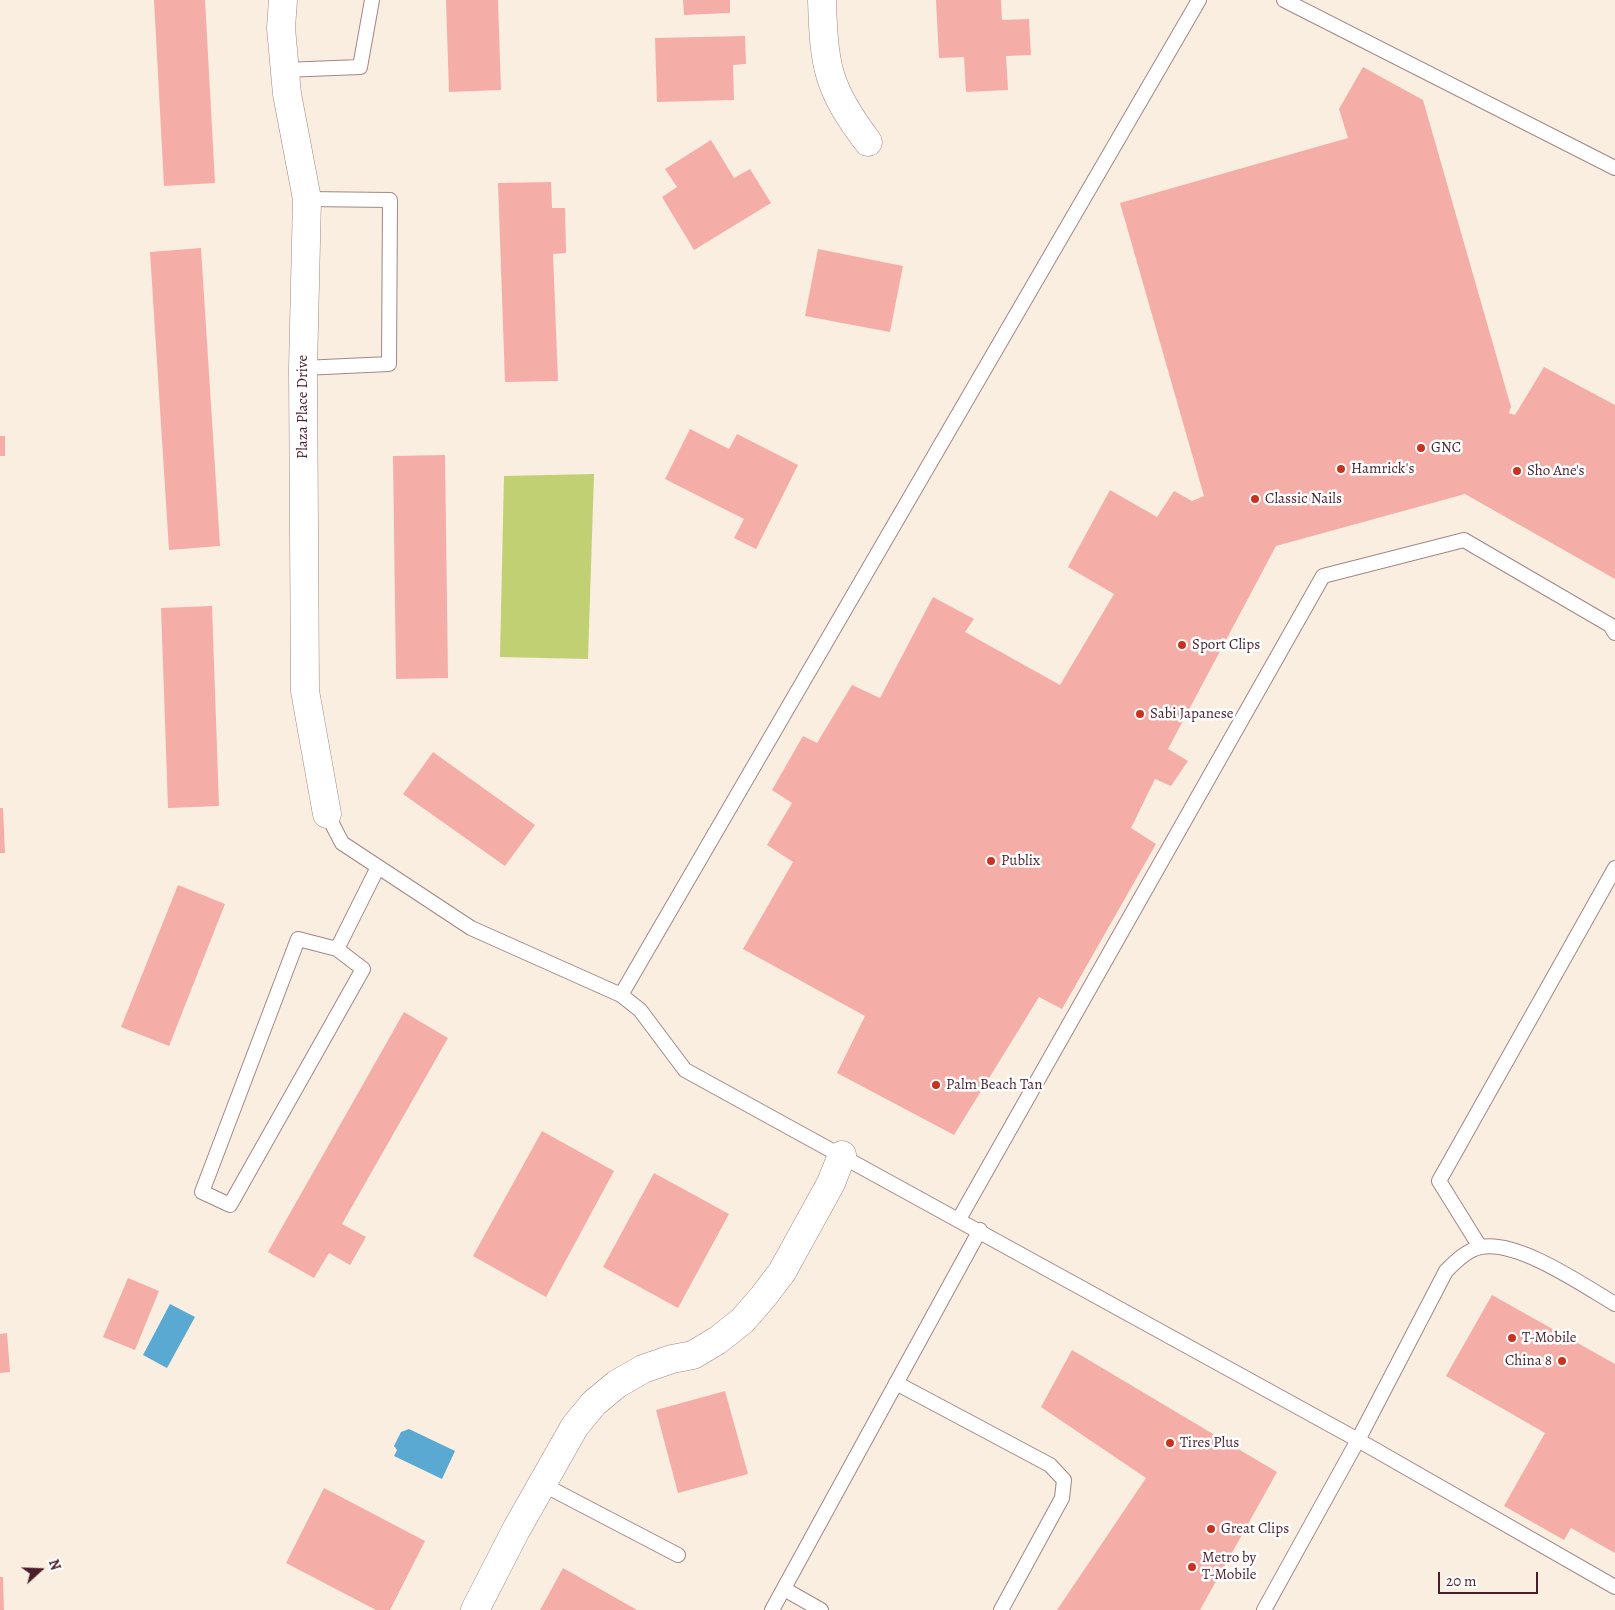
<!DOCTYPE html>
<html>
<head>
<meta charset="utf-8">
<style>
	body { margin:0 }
	#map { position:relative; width:1615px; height:1610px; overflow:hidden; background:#faeee0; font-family:Alegreya,serif }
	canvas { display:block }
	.north { position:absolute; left:15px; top:1545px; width:50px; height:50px; -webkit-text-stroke:4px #fff; paint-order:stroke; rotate:70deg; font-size:14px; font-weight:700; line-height:20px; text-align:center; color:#4a1f2b }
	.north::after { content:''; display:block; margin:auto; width:18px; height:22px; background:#4a1f2b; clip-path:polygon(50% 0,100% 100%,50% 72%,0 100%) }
	.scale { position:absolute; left:1438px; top:1572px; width:100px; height:22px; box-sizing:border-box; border:2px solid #4a1f2b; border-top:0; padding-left:6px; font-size:15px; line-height:18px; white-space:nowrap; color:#4a1f2b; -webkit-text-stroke:4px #fff; paint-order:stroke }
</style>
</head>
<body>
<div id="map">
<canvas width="1615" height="1610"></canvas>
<div class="north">N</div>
<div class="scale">20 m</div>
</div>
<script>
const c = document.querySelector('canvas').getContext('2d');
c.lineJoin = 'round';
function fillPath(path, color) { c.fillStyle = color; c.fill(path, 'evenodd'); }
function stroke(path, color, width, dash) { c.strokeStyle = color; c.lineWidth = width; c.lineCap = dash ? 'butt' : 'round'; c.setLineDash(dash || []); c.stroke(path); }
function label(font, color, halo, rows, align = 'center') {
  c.font = font + ' Alegreya,serif'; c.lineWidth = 5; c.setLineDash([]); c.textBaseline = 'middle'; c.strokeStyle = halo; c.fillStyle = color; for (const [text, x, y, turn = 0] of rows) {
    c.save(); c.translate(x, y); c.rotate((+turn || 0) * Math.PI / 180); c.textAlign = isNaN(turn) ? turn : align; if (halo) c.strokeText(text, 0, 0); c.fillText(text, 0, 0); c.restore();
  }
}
fillPath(new Path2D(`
	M594 474 588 659 500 657 504 476Z`), '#c0d072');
fillPath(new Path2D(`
	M170 1304 195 1317 167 1368 143 1355Z
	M409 1429 455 1451 442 1479 394 1456 397 1450 394 1446 401 1432Z`), '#59a9d3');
fillPath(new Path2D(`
	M154 0H205L215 183 164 186Z
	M446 0H498L501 90 449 92Z
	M683 0H730V13L684 15Z
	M936 0H1001L1002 20 1029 19 1031 55 1006 56 1008 90 966 92 964 57 939 58Z
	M745 36 746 64 733 65 734 100 657 102 655 38Z
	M1363 67 1423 100 1511 407 1509 413 1515 415 1544 367 1615 405V579L1465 494 1276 546 1168 749 1188 761 1171 786 1155 779 1131 828 1156 844 1062 1009 1039 997 954 1135 837 1073 865 1016 743 949 793 862 767 845 792 803 772 790 803 736 817 743 852 685 880 698 933 597 974 619 965 632 1060 685 1114 594 1068 567 1110 490 1157 517 1174 491 1192 501 1204 496 1120 203 1348 138 1339 109Z
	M711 140 734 178 750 169 771 203 694 250 662 197 677 187 665 169Z
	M551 182 552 208H565L566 253 553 254 558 381 505 382 498 183Z
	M201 248 220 546 169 550 150 252Z
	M818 249 903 266 890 332 805 316Z
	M690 429 729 449 737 434 798 465 756 549 734 538 744 519 665 479Z
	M0 436H5V456H0Z
	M445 455 448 678 396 679 393 456Z
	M212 606 219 806 168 808 161 608Z
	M433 752 535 825 505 866 403 794Z
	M0 808H3L5 853H0Z
	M178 885 225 904 169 1046 121 1027Z
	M404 1012 448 1038 342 1224 366 1237 350 1265 329 1253 314 1278 268 1252Z
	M542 1131 614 1171 546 1297 473 1256Z
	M654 1173 729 1214 678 1308 603 1267Z
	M128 1278 159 1291 135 1350 103 1337Z
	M1492 1295 1615 1364V1553L1571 1528 1564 1540 1504 1506 1545 1433 1446 1376Z
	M7 1333 10 1372 0 1373V1334Z
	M1072 1350 1277 1472 1200 1610H1057L1146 1478 1041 1407Z
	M725 1391 748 1474 678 1493 656 1410Z
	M324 1488 425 1541 390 1610H376L286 1563Z
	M563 1568 637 1610H540Z
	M0 1577H3L4 1610H0Z`), '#f5ada7');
const lane = new Path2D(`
	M1284 0 1615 168
	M284 70 360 67 372 0
	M303 368 389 364 390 200 307 199
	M327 814 342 843 471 928 621 995 640 1010 685 1070 1358 1440 1615 1587
	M337 949 363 969 230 1205 202 1192 298 939 337 949 378 867
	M621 995 1199 0
	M959 1219 1323 576 1464 540 1610 625 1615 633
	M1480 1247 1439 1181 1615 868
	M896 1383 1050 1465 1064 1480 1062 1498 1001 1610
	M542 1484 678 1555
	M784 1589 821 1610
	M772 1610 980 1230
	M1264 1610 1358 1440 1446 1271C1456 1261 1467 1250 1481 1247 1518 1240 1583 1285 1615 1304`);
const street = new Path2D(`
	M283 0 281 28 287 94 307 199 303 368 305 691 327 814
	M822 0C824 66 827 88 868 142
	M475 1610 516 1530 575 1426 594 1403 617 1384 643 1369 672 1359 693 1355 718 1340 742 1321 763 1297 782 1272 831 1183 842 1155`);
stroke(lane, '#a28686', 16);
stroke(street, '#a28686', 29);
stroke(lane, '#fff', 14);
stroke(street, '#fff', 28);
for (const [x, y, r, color] of [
	[1421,448,5,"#c8321e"],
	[1341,469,5,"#c8321e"],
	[1517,471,5,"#c8321e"],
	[1255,499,5,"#c8321e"],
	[1182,645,5,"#c8321e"],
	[1140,714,5,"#c8321e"],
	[991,861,5,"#c8321e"],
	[936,1085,5,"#c8321e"],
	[1512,1338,5,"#c8321e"],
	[1562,1361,5,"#c8321e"],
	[1170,1443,5,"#c8321e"],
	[1211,1529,5,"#c8321e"],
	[1192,1567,5,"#c8321e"]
]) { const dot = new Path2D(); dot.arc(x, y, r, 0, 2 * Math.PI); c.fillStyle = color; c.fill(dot); stroke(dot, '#fff', 2); }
label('15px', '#4a1f2b', '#fff', [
	["Plaza Place Drive",303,407,-90]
]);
label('15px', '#4a1f2b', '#fff', [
	["GNC",1431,448],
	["Hamrick's",1351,469],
	["Sho Ane's",1527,471],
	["Classic Nails",1265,499],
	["Sport Clips",1192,645],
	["Sabi Japanese",1150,714],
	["Publix",1001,861],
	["Palm Beach Tan",946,1085],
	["T-Mobile",1522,1338],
	["China 8",1552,1361,"right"],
	["Tires Plus",1180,1443],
	["Great Clips",1221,1529],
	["Metro by",1202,1558],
	["T-Mobile",1202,1575]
], 'left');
</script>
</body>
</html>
